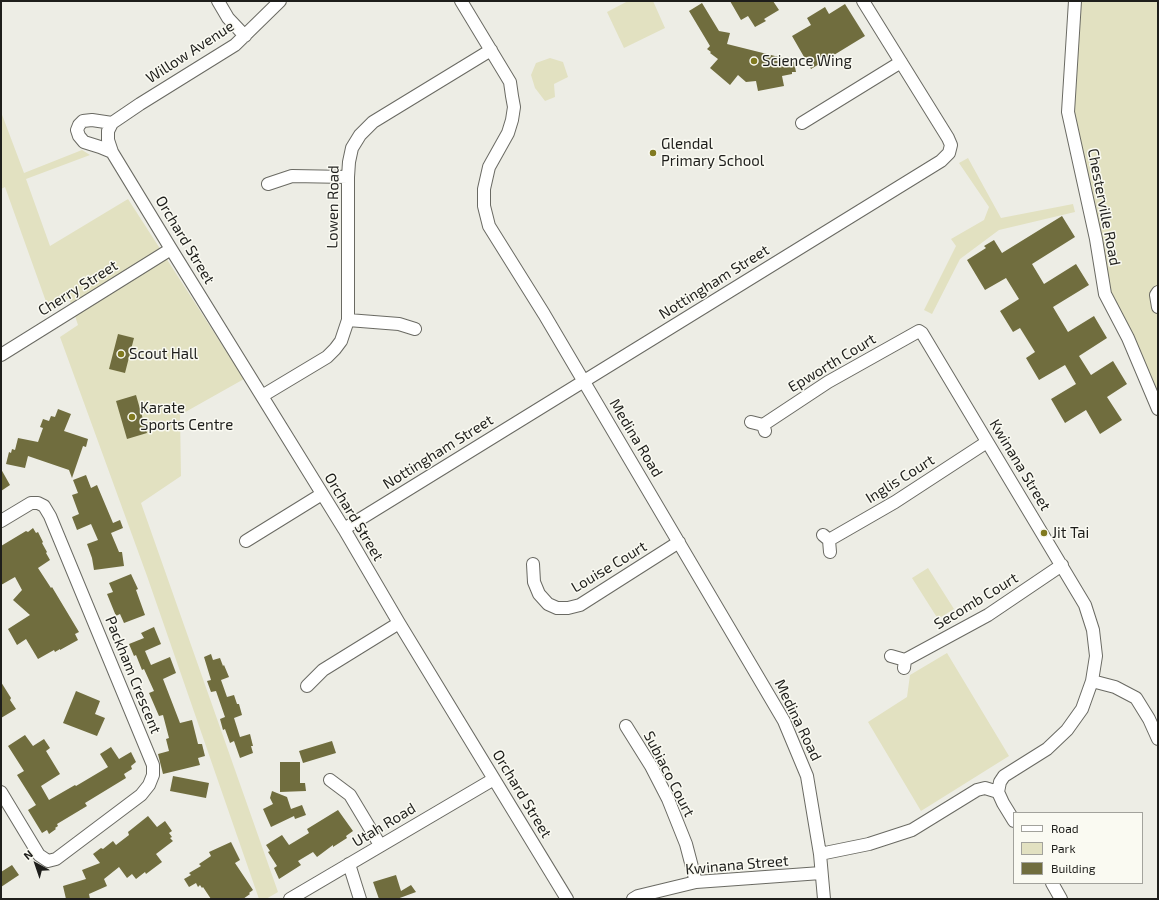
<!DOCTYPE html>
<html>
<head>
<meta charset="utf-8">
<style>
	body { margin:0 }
	#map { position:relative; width:1159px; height:900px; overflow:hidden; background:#edede5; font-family:"Exo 2",sans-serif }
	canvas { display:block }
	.frame { position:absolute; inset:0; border:2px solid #1e1e1b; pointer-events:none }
	.legend { position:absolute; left:1013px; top:812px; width:130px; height:72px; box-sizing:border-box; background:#fafaf2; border:1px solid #a2a29c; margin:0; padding:5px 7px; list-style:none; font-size:12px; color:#1e1e1b }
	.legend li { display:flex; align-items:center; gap:8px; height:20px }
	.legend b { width:20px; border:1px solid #a2a29c }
	.north { position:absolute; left:16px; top:844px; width:40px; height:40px; -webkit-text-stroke:3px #fafaf2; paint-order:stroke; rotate:320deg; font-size:11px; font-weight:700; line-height:16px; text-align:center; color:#1e1e1b }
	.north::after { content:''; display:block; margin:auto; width:14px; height:18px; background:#1e1e1b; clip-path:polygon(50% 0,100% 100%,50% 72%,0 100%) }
</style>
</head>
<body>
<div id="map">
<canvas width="1159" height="900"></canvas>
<div class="frame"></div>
<ul class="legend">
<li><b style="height:5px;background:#fff"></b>Road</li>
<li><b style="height:11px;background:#e2e1c1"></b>Park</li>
<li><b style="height:11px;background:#706d3e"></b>Building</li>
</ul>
<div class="north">N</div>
</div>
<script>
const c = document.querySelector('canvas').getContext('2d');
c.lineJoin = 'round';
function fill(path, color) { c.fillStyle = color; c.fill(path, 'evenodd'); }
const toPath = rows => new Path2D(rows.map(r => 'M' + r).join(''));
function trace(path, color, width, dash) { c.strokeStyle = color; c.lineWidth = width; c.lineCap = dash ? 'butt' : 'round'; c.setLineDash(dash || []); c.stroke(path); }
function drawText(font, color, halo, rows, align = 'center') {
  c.font = font + ' "Exo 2",sans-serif'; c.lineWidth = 3; c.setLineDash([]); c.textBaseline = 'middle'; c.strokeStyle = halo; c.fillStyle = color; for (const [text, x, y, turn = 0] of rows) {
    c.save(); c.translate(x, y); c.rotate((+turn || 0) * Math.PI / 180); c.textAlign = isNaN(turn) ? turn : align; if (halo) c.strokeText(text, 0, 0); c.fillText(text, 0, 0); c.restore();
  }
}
fill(toPath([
	[628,1,653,1,665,28,624,48,607,12],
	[1075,1,1158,1,1158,409,1105,294,1068,112],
	[550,58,563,62,568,77,554,84,555,97,545,101,535,88,531,75,536,63],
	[1,112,24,173,82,150,90,155,26,179,50,246,128,199,244,379,180,415,181,476,141,503,278,892,266,899,259,899,147,576,60,337,78,325,69,298,49,310,5,187,1,189,1,181,2,180,1,178],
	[968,158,1001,218,1073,204,1075,212,999,230,960,259,932,314,924,310,956,246,951,239,984,220,989,207,959,163],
	[928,568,954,609,938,619,912,578],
	[947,653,1009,756,921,811,868,722,907,697,910,675]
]), '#e2e1c1');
fill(toPath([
	[730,1,773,1,779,10,764,19,766,21,755,27,748,16,741,20],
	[702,3,719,31,730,33,727,44,783,58,794,62,796,72,792,72,792,74,782,76,784,86,758,91,756,81,746,82,738,75,730,85,710,68,718,59,710,53,711,52,707,49,710,46,689,11],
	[845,4,865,36,811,69,792,36,811,25,807,18,825,7,829,14],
	[1062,216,1075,237,1032,264,1044,284,1076,264,1089,285,1053,307,1068,332,1094,316,1107,338,1079,356,1091,375,1113,361,1127,384,1107,397,1122,420,1100,434,1086,410,1065,423,1051,399,1076,384,1065,365,1039,380,1026,358,1035,352,1020,328,1013,332,1000,311,1019,299,1006,278,985,290,967,260,986,248,984,246,994,240,1002,253],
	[118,334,134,338,125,373,109,369],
	[136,395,147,433,127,439,116,401],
	[58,409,71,414,64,431,88,439,86,447,83,446,72,478,69,470,28,456,25,468,6,464,9,452,11,453,12,449,15,450,18,438,38,442,43,428,40,427,43,419,49,421,51,416,55,417],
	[1,469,10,485,1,491],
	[86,475,91,488,97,485,113,523,120,520,123,528,111,533,119,552,122,552,124,566,94,570,92,558,87,544,98,540,91,524,77,530,72,517,79,514,72,495,78,493,73,480],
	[33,528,36,533,38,532,43,542,42,543,47,552,46,553,50,560,38,568,51,588,52,587,79,632,75,634,78,640,60,650,60,649,55,652,54,650,38,659,26,639,17,645,8,629,30,615,13,600,22,590,15,577,1,585,1,546,26,531,28,532],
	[131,574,138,589,136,590,145,615,124,623,120,614,116,616,107,594,113,592,109,583],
	[154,627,161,644,145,651,151,665,170,657,176,673,163,679,180,723,192,720,198,744,202,744,205,756,198,758,200,765,163,774,158,754,169,751,166,739,169,738,163,715,159,716,149,693,154,691,144,669,142,670,136,655,134,656,129,644,144,638,141,633],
	[211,654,213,660,220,658,223,666,224,665,229,677,221,680,227,697,234,695,237,704,239,704,242,715,234,718,240,737,250,734,253,746,251,746,253,753,240,758,234,741,230,743,225,729,223,730,220,719,225,717,216,691,211,692,207,681,211,680,204,657],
	[1,682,11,698,10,700,16,709,1,718],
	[76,691,100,701,95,714,105,718,97,736,63,723],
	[25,735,33,746,44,739,50,748,46,751,60,774,41,786,49,800,75,785,76,786,108,767,100,754,111,747,119,759,131,752,136,762,131,766,132,769,124,774,126,778,85,803,87,806,57,824,58,826,55,828,56,829,49,834,47,830,42,833,28,810,36,805,17,775,24,771,8,746],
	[332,741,336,753,303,763,299,751],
	[280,762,300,762,300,783,305,783,306,791,280,792],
	[173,776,209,783,206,798,170,791],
	[272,791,287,797,291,809,302,805,306,815,295,819,294,816,271,827,263,809,273,804,270,798],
	[338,810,353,831,346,836,347,838,333,847,333,845,317,857,313,852,298,861,301,865,279,879,274,868,277,866,268,852,270,851,266,845,282,835,289,845,309,833,307,829],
	[148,816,157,827,165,821,172,831,169,833,172,837,170,838,173,841,156,854,162,862,146,874,145,872,136,879,132,874,127,878,119,867,104,879,107,886,89,894,90,899,66,899,63,886,86,879,82,870,100,863,93,854,101,848,103,849,113,841,116,845,129,835,128,832],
	[231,842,240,860,235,863,253,890,249,893,250,894,243,899,211,899,203,887,202,888,200,885,198,887,196,883,189,887,184,879,191,875,189,873,201,866,199,864,211,856,209,852],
	[12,865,19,875,1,887,1,872],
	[396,875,401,891,411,885,416,892,397,899,379,899,373,882]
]), '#706d3e');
const minor = toPath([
	[218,1,228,18,245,36],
	[280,1,235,45,140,104,112,123,108,131,108,140,112,152,171,249,344,529,399,623,567,899],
	[461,1,510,82,512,96,514,107,512,120,508,133,489,167,484,189,484,206,489,226,544,314,784,721,807,776,820,854,824,899],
	[1075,1,1068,112,1096,239,1105,294,1128,338,1158,409],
	[112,123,92,120,83,121,79,125,77,130,79,136,84,142,100,147,112,152],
	[802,123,901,62],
	[268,184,292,176,348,177],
	[1158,292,1156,295,1158,307],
	[348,320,399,324,415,329],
	[1,355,171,249],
	[262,396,327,357,335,349,341,341,348,320,348,177,349,162,352,148,360,135,373,122,491,50],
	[751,422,763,425,765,431],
	[763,425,828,382,919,331,922,333,1085,605,1093,630,1096,656,1092,681,1082,709,1067,730,1047,749,1004,776,1000,782,998,792],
	[1,521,31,503,38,503,44,506,50,516,153,765,153,775,149,785,141,795,56,859,48,861,39,855,1,792],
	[344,529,941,161,949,153,951,145,948,138,863,1],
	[823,535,829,540,830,552],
	[829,540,895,502,987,442],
	[246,541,322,494],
	[533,564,534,582,539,594,548,604,557,608,568,608,580,605,679,542],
	[891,656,905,660,904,668],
	[905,660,988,615,1062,565],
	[1092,681,1115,687,1136,698,1149,719,1158,739],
	[307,686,323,670,399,623],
	[626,726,651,766,668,799,686,844,696,882],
	[330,780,350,795,380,845],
	[998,792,1003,803,1014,821],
	[820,854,869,844,912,830,977,790,985,788,998,792],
	[349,864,360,899],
	[1052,883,1061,899],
	[290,899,494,779],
	[633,899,638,896,696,882,821,873]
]);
trace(minor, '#6a6a63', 14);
trace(minor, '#fff', 12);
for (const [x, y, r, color] of [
	[754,61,4,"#817a20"],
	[653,153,4,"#817a20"],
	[121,354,4,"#817a20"],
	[132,417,4,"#817a20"],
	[1044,533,4,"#817a20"]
]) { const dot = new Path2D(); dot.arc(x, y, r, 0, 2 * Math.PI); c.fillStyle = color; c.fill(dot); trace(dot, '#fafaf2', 1.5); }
drawText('15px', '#1e1e1b', '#fafaf2', [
	["Willow Avenue",190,52,-33],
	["Lowen Road",333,207,-89],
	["Chesterville Road",1104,207,79],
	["Orchard Street",185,240,59],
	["Nottingham Street",714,282,-32],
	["Cherry Street",78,288,-32],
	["Epworth Court",832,363,-31],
	["Medina Road",636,438,59],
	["Nottingham Street",438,452,-32],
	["Kwinana Street",1020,465,59],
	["Inglis Court",900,479,-32],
	["Orchard Street",354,517,59],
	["Louise Court",609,567,-31],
	["Secomb Court",976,601,-31],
	["Packham Crescent",133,675,68],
	["Medina Road",798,720,64],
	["Subiaco Court",669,774,63],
	["Orchard Street",522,794,59],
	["Utah Road",384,825,-31],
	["Kwinana Street",737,865,-5]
]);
drawText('15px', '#1e1e1b', '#fafaf2', [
	["Science Wing",762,61],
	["Glendal",661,144],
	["Primary School",661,161],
	["Scout Hall",129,354],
	["Karate",140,408],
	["Sports Centre",140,425],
	["Jit Tai",1052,533]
], 'left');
</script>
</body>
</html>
